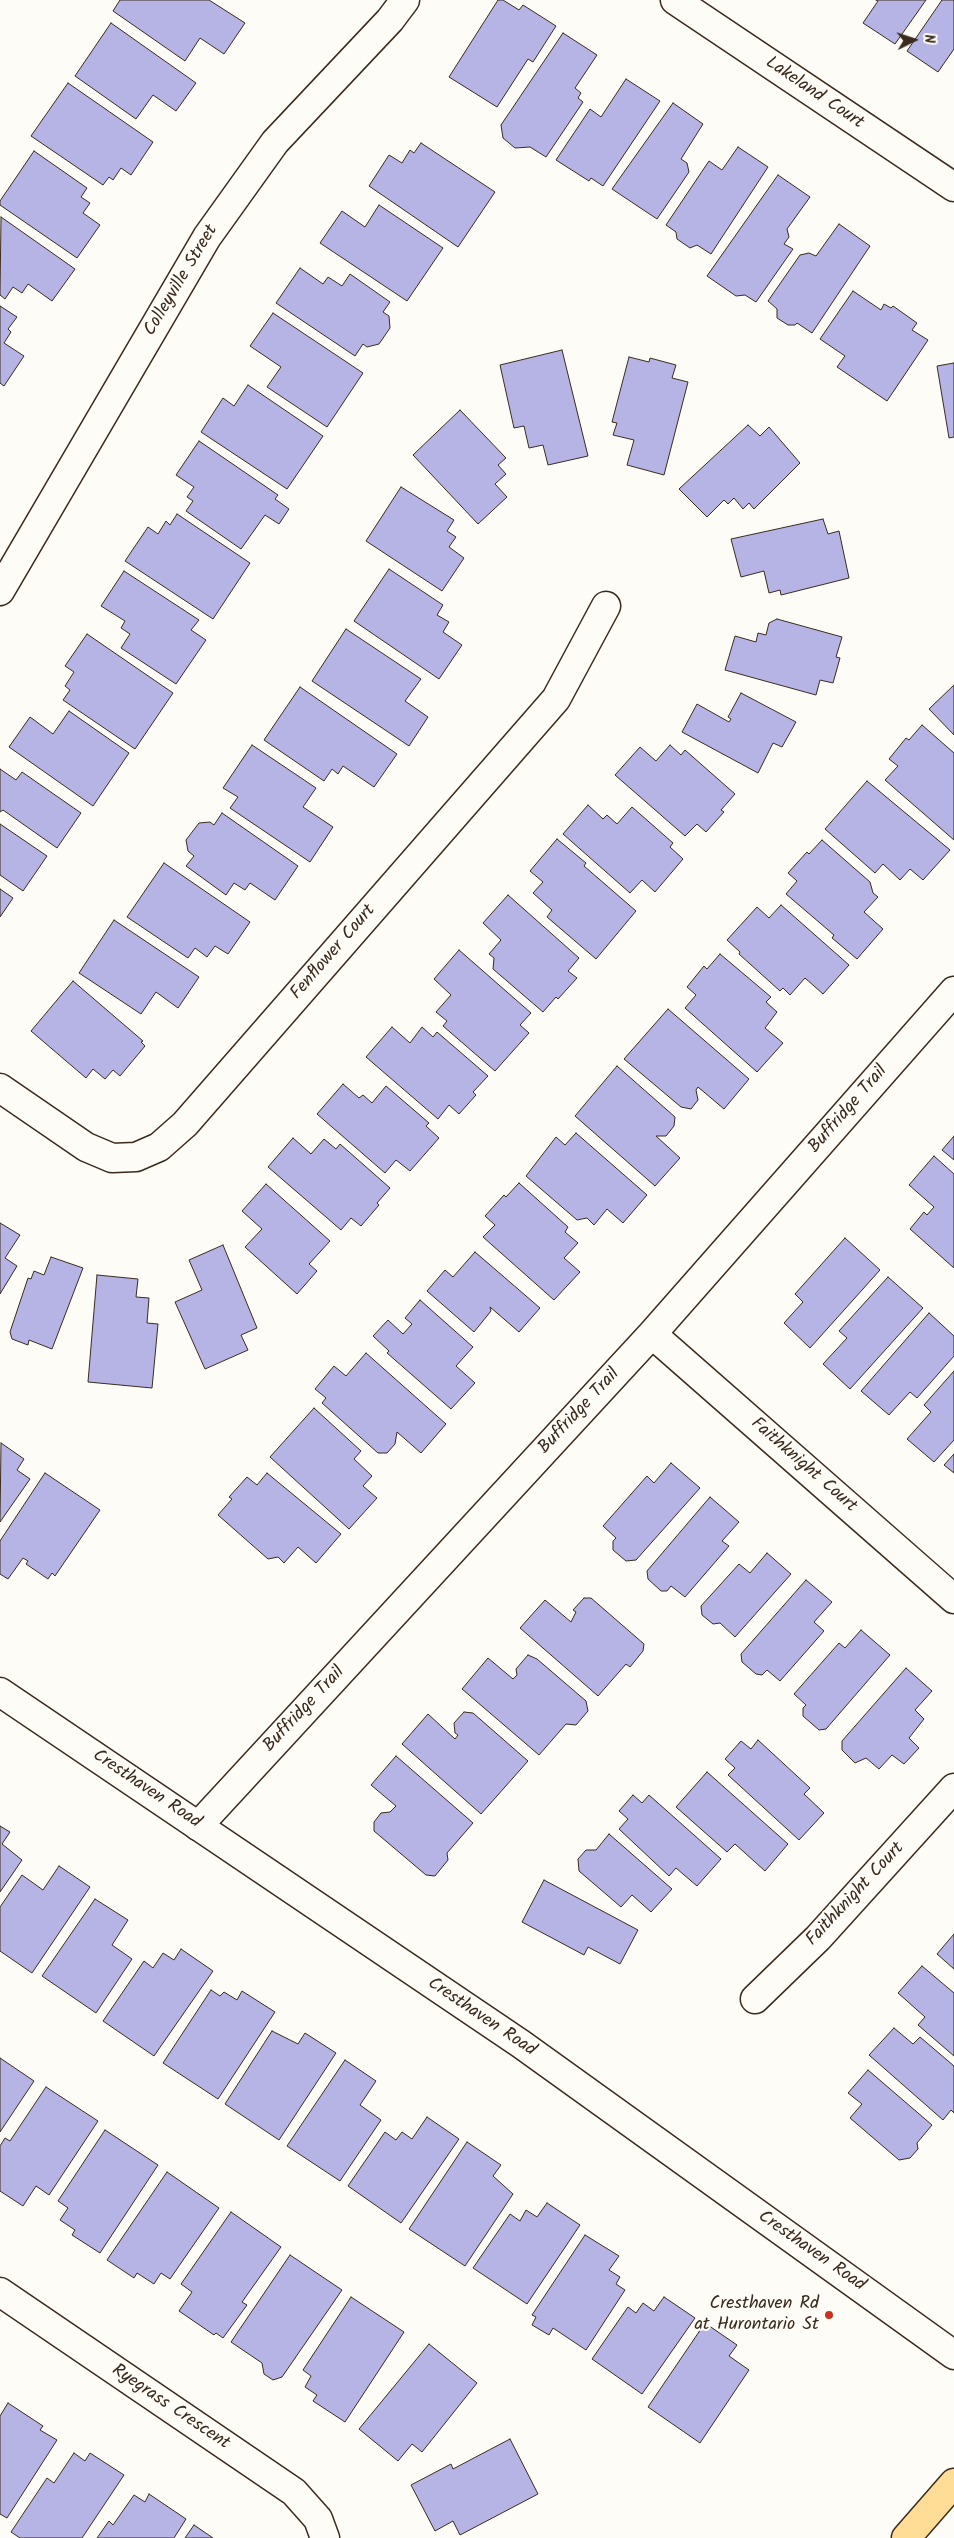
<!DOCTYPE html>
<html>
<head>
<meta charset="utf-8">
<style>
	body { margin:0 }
	#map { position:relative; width:954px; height:2538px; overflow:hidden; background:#fdfcf7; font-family:Kalam,sans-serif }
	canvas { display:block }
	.north { position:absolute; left:889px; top:15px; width:50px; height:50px; -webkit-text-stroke:4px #fdfcf7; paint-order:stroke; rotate:86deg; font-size:14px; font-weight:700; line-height:20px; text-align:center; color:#3b2a1e }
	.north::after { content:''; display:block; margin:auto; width:18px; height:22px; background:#3b2a1e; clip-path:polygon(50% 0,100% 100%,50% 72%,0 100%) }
</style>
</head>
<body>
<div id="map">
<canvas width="954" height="2538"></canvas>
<div class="north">N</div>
</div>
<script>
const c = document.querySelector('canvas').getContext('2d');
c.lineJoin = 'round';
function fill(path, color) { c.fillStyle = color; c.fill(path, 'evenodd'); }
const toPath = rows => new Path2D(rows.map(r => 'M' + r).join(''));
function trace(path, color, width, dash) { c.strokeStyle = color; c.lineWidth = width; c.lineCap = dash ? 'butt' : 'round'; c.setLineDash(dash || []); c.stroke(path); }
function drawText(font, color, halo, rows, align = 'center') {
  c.font = font + ' Kalam,sans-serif'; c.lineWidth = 4; c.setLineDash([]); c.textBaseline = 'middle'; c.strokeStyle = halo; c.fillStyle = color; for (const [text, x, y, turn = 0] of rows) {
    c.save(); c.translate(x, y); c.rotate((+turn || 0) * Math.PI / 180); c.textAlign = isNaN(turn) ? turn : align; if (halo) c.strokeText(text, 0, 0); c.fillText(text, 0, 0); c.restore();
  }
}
const building = toPath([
	[120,0,209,0,245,23,224,54,200,38,185,61,113,11,120,0],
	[498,0,503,0,519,10,523,5,556,26,533,62,528,59,497,107,449,77,498,0],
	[876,0,926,0,895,44,863,23,878,1,876,0],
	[942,0,954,0,954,49,938,72,907,51,942,0],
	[111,23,196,83,176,111,153,95,136,119,75,76,111,23],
	[563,33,597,55,575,88,581,93,578,98,583,102,546,157,530,147,515,148,503,138,501,125,563,33],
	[626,79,660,101,603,186,591,178,589,181,556,160,590,109,601,117,626,79],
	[68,83,153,142,131,175,121,168,113,180,109,177,103,185,31,136,68,83],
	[673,103,703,124,681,159,687,163,689,172,657,219,612,189,673,103],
	[421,143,495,192,458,247,369,186,389,155,402,163,410,150,414,153,421,143],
	[738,147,768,167,711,254,697,245,690,248,677,239,676,232,666,225,709,161,722,170,738,147],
	[34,151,87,188,81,197,90,203,83,213,100,225,77,258,0,205,0,201,34,151],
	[778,175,810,197,787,229,789,237,784,244,793,249,756,302,745,295,736,296,707,276,778,175],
	[379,205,443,248,407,301,320,243,342,211,365,227,379,205],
	[1,217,75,269,52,301,28,284,22,293,13,287,5,299,0,295,1,217],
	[839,224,870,246,812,333,797,323,795,325,788,325,777,318,777,309,768,301,800,255,809,253,816,256,839,224],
	[300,268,323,284,328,277,342,286,350,274,390,302,383,312,389,316,390,328,379,344,367,347,363,344,355,356,276,303,300,268],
	[853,291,881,310,884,304,891,308,893,306,917,323,912,330,928,340,887,401,837,367,845,356,820,339,853,291],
	[0,306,17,317,8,329,11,332,4,343,24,356,4,386,0,383,0,306],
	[273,313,363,373,327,427,267,387,281,367,250,346,273,313],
	[562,350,588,456,548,465,543,445,529,448,524,426,514,428,500,365,562,350],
	[629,357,649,362,650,358,676,365,672,378,688,382,664,475,627,465,634,440,613,435,617,423,612,422,629,357],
	[954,363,954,437,949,438,937,366,954,363],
	[248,385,323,436,287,489,201,432,223,398,234,406,248,385],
	[460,410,506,458,498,465,506,474,495,484,507,497,478,524,413,455,460,410],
	[748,425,760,436,769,427,800,463,754,509,749,503,743,509,734,498,728,504,724,500,707,517,679,489,748,425],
	[199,441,278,495,275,499,289,509,279,524,265,515,241,549,186,511,193,501,187,497,194,487,176,475,199,441],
	[401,487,454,520,447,531,456,537,449,547,464,558,442,591,366,541,401,487],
	[177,514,250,563,213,619,125,561,148,527,158,534,166,521,170,525,177,514],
	[823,519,828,534,839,531,849,578,781,595,780,590,769,593,764,571,741,577,731,539,823,519],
	[389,569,443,605,437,615,449,622,443,632,462,645,439,679,354,621,389,569],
	[124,571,199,620,191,630,206,640,176,684,121,648,130,634,121,628,125,621,101,606,124,571],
	[777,619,842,637,836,657,840,658,833,683,820,680,816,695,725,670,735,636,756,642,758,633,766,635,769,623,777,619],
	[346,629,421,679,405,701,428,717,409,746,312,681,346,629],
	[87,634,173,693,135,749,63,700,70,690,65,686,74,672,65,666,87,634],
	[954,685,954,735,929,709,954,685],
	[300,687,397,754,374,787,343,766,338,774,332,769,324,781,264,740,300,687],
	[741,693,796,722,782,747,773,743,758,773,682,732,697,704,729,722,731,719,728,717,741,693],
	[69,711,129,753,93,806,9,747,30,717,53,734,69,711],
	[922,725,954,753,954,840,885,780,898,766,889,759,906,738,909,740,922,725],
	[252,745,316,788,303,807,333,827,310,862,230,808,238,797,223,788,252,745],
	[670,745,681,755,685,750,735,794,721,810,724,812,706,832,697,824,685,836,615,775,640,747,656,761,670,745],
	[0,769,16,780,22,772,81,813,57,848,3,810,0,812,0,769],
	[867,781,950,850,923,880,910,869,900,880,883,864,875,873,825,829,867,781],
	[588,805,603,819,607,815,617,824,632,807,673,843,670,847,683,859,655,892,642,880,630,893,563,834,588,805],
	[222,813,298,866,275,900,250,883,245,890,234,883,226,895,186,866,194,856,188,851,186,840,199,823,210,822,214,825,222,813],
	[0,824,47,856,23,891,0,875,0,824],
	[557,839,586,863,584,866,636,911,596,959,547,917,552,910,533,893,543,882,530,871,557,839],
	[822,840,870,882,873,893,878,897,864,912,883,929,857,959,832,938,834,935,786,894,797,881,788,873,807,852,809,854,822,840],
	[164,863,250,922,228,954,215,946,207,957,195,948,188,958,127,917,164,863],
	[0,889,13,898,0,917,0,889],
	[508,895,579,958,568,971,577,978,558,999,556,997,543,1012,493,969,494,958,489,954,501,940,483,923,508,895],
	[781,905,849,965,823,994,805,978,790,995,783,988,780,991,739,954,740,952,727,940,757,907,769,918,781,905],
	[114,920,199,977,178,1008,156,992,141,1014,79,973,114,920],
	[459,950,531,1013,520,1025,529,1033,495,1071,443,1026,447,1021,436,1012,451,995,434,979,459,950],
	[720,954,771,997,766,1002,777,1012,765,1028,783,1043,757,1072,685,1008,696,995,687,987,704,966,707,969,720,954],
	[73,981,143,1041,141,1042,145,1046,120,1076,113,1070,105,1079,93,1069,86,1078,31,1031,73,981],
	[668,1009,749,1079,724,1109,698,1087,696,1090,698,1100,691,1109,681,1107,624,1059,668,1009],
	[392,1027,410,1043,422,1027,433,1037,437,1032,488,1076,473,1092,476,1095,459,1114,449,1105,438,1119,366,1057,392,1027],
	[617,1066,675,1117,674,1126,666,1136,656,1136,680,1158,655,1186,575,1116,617,1066],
	[343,1084,359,1098,363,1095,372,1103,386,1086,429,1123,426,1126,439,1138,410,1171,396,1160,385,1173,317,1114,343,1084],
	[576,1133,647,1195,623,1223,607,1209,594,1225,587,1218,577,1220,526,1176,556,1137,565,1145,576,1133],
	[954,1136,954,1160,942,1150,954,1136],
	[293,1138,311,1154,324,1139,336,1149,340,1144,390,1188,377,1203,379,1205,361,1226,351,1218,341,1230,268,1167,293,1138],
	[934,1156,954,1174,954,1268,910,1229,924,1212,927,1215,934,1207,909,1185,934,1156],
	[519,1183,568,1227,565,1232,578,1243,564,1258,580,1272,554,1300,483,1237,495,1225,485,1216,504,1195,506,1197,519,1183],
	[266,1184,330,1241,309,1264,317,1271,297,1294,245,1247,262,1229,242,1211,266,1184],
	[0,1223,20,1235,5,1258,17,1266,0,1294,0,1223],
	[845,1238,880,1270,810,1348,784,1323,803,1302,795,1294,845,1238],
	[223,1245,257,1328,241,1335,248,1350,205,1369,175,1302,202,1290,189,1260,223,1245],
	[475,1252,540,1308,519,1332,490,1307,491,1311,474,1332,427,1291,445,1270,453,1277,475,1252],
	[51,1257,83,1268,52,1349,29,1340,28,1345,12,1339,10,1332,28,1278,31,1279,34,1271,44,1275,51,1257],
	[97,1275,138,1279,136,1297,149,1298,147,1323,158,1324,152,1388,88,1382,97,1275],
	[888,1277,923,1308,850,1389,823,1364,847,1338,839,1331,888,1277],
	[420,1300,473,1347,456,1366,475,1383,451,1409,387,1353,389,1351,373,1336,388,1320,403,1334,412,1324,405,1318,420,1300],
	[929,1313,954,1336,954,1356,917,1398,910,1392,889,1415,861,1391,929,1313],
	[366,1353,446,1424,421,1453,397,1432,395,1444,387,1453,378,1453,322,1403,326,1398,315,1389,334,1366,346,1376,366,1353],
	[954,1371,954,1440,934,1462,907,1439,931,1412,924,1405,954,1371],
	[314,1408,361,1451,354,1459,372,1476,363,1486,377,1498,349,1529,270,1457,314,1408],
	[1,1443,24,1459,17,1470,30,1479,0,1522,1,1443],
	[954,1454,954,1473,944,1465,954,1454],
	[671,1463,700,1488,636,1560,626,1561,613,1550,613,1541,616,1538,603,1526,647,1476,654,1483,671,1463],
	[45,1473,100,1510,55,1576,52,1573,48,1579,26,1564,28,1561,23,1558,8,1579,0,1574,0,1541,45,1473],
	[267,1473,341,1534,316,1563,298,1547,284,1563,278,1557,268,1559,218,1515,232,1499,229,1497,247,1477,257,1485,267,1473],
	[710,1497,739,1522,722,1541,729,1546,685,1597,671,1586,667,1591,661,1591,648,1579,647,1571,710,1497],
	[767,1553,791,1574,735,1637,720,1623,713,1624,702,1615,701,1606,739,1564,750,1573,767,1553],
	[806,1580,832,1602,814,1622,824,1631,780,1681,767,1670,762,1675,756,1674,742,1662,741,1654,806,1580],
	[584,1598,591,1598,644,1644,643,1651,630,1667,626,1664,598,1696,520,1628,545,1600,571,1622,576,1612,573,1610,584,1598],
	[861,1630,890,1655,826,1729,819,1730,803,1716,803,1708,806,1705,794,1694,839,1643,845,1648,861,1630],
	[528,1655,537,1659,586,1701,588,1711,576,1725,566,1724,539,1755,462,1689,488,1658,513,1679,517,1675,516,1669,528,1655],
	[906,1668,932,1691,915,1710,924,1719,909,1738,919,1748,904,1764,892,1755,879,1769,866,1758,855,1763,842,1750,842,1741,906,1668],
	[464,1712,473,1713,528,1761,481,1814,402,1744,428,1714,455,1739,458,1735,455,1733,454,1723,464,1712],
	[758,1740,810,1788,804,1794,824,1813,799,1840,728,1775,735,1768,725,1759,741,1741,751,1749,758,1740],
	[396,1756,473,1823,447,1853,448,1860,435,1876,426,1875,374,1831,374,1822,381,1813,390,1812,396,1806,371,1785,396,1756],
	[707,1772,788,1844,765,1871,735,1844,727,1852,676,1807,707,1772],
	[633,1795,642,1803,649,1795,721,1859,697,1886,676,1868,669,1876,619,1829,628,1819,619,1811,633,1795],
	[0,1826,10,1832,2,1844,22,1860,0,1892,0,1826],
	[609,1834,672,1889,651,1912,632,1895,621,1907,579,1871,578,1859,586,1850,596,1850,609,1834],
	[59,1866,90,1887,32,1973,0,1951,0,1907,22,1875,43,1890,59,1866],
	[544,1880,638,1930,620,1964,588,1947,584,1955,522,1922,544,1880],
	[95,1899,128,1920,112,1945,132,1959,96,2013,42,1976,95,1899],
	[954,1934,954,1969,937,1954,954,1934],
	[181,1949,213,1971,154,2056,103,2021,144,1961,153,1968,163,1953,174,1960,181,1949],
	[922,1966,954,1993,954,2056,918,2025,925,2017,898,1993,922,1966],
	[211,1990,220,1996,224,1992,237,2000,242,1991,275,2012,218,2099,163,2063,211,1990],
	[894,2028,913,2044,920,2037,954,2066,954,2113,951,2110,943,2120,869,2055,894,2028],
	[272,2031,298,2044,305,2033,336,2053,279,2140,225,2104,272,2031],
	[0,2058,34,2081,0,2132,0,2058],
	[345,2060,376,2081,360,2105,381,2120,340,2181,287,2146,345,2060],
	[868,2070,932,2125,917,2143,918,2149,910,2158,899,2160,850,2118,862,2104,848,2093,868,2070],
	[46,2087,98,2121,49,2195,36,2186,23,2206,0,2191,0,2146,5,2138,10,2141,46,2087],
	[427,2117,459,2139,401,2223,348,2186,385,2132,396,2140,402,2132,412,2139,427,2117],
	[105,2130,158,2165,100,2253,72,2235,75,2230,60,2220,68,2208,58,2201,105,2130],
	[467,2142,501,2165,493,2176,513,2194,465,2266,409,2229,467,2142],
	[167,2172,219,2208,170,2279,161,2273,154,2284,137,2273,134,2278,107,2260,167,2172],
	[547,2203,580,2225,527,2304,473,2268,510,2214,520,2221,526,2210,537,2217,547,2203],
	[231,2212,281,2247,242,2302,247,2305,223,2338,216,2333,214,2335,179,2311,192,2292,181,2284,231,2212],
	[585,2235,619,2256,609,2270,620,2277,616,2284,625,2290,586,2350,553,2328,549,2335,532,2325,536,2317,532,2315,585,2235],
	[290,2255,342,2290,282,2377,273,2380,264,2374,262,2363,231,2342,290,2255],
	[351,2297,404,2332,345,2422,313,2401,317,2395,305,2387,311,2376,303,2370,351,2297],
	[664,2297,695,2318,642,2394,592,2359,628,2307,636,2313,643,2303,654,2311,664,2297],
	[705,2323,737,2345,729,2356,749,2370,700,2443,648,2407,705,2323],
	[429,2344,477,2383,422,2452,412,2444,398,2461,359,2429,429,2344],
	[8,2403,43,2426,40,2430,57,2440,7,2518,0,2514,0,2416,8,2403],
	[510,2439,538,2494,460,2535,453,2521,435,2531,411,2485,451,2464,453,2469,510,2439],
	[74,2453,85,2461,90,2453,124,2475,82,2538,20,2538,11,2532,47,2478,54,2483,74,2453],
	[149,2494,186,2519,174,2538,97,2538,109,2521,113,2525,134,2495,145,2502,149,2494],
	[194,2525,213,2538,185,2538,194,2525]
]);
fill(building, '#b6b4e5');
trace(building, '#3b2a1e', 1);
const street = toPath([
	[675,0,954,187],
	[0,1088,86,1147,112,1158,136,1157,159,1147,185,1124,556,699,606,606],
	[652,1334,954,1599],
	[198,1826,652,1334,954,991],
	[755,1999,818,1938,954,1788],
	[0,2292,294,2492,318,2519,325,2538]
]);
const secondary = toPath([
	[0,591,207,237,275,142,390,20,405,0],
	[0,1692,521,2044,954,2355]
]);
const primary = toPath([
	[906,2538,954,2483]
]);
trace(street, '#3b2a1e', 31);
trace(secondary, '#3b2a1e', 31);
trace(primary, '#3b2a1e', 31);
trace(street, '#fdfcf7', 28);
trace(secondary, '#fdfcf7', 28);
trace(primary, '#ffdd96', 28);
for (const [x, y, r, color] of [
	[829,2315,5,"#c8321e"]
]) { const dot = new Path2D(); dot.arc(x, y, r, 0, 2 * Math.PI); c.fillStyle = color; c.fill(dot); trace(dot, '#fdfcf7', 2); }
drawText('18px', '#3b2a1e', '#fdfcf7', [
	["Lakeland Court",814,94,34],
	["Colleyville Street",182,281,-59],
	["Fenflower Court",334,953,-49],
	["Buffridge Trail",849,1110,-49],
	["Buffridge Trail",580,1412,-47],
	["Faithknight Court",803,1466,41],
	["Buffridge Trail",305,1710,-47],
	["Cresthaven Road",146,1790,34],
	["Faithknight Court",856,1895,-47],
	["Cresthaven Road",481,2018,34],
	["Cresthaven Road",811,2252,35],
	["Ryegrass Crescent",170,2408,34]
]);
drawText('18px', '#3b2a1e', '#fdfcf7', [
	["Cresthaven Rd",819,2305],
	["at Hurontario St",819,2326]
], 'right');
</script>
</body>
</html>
